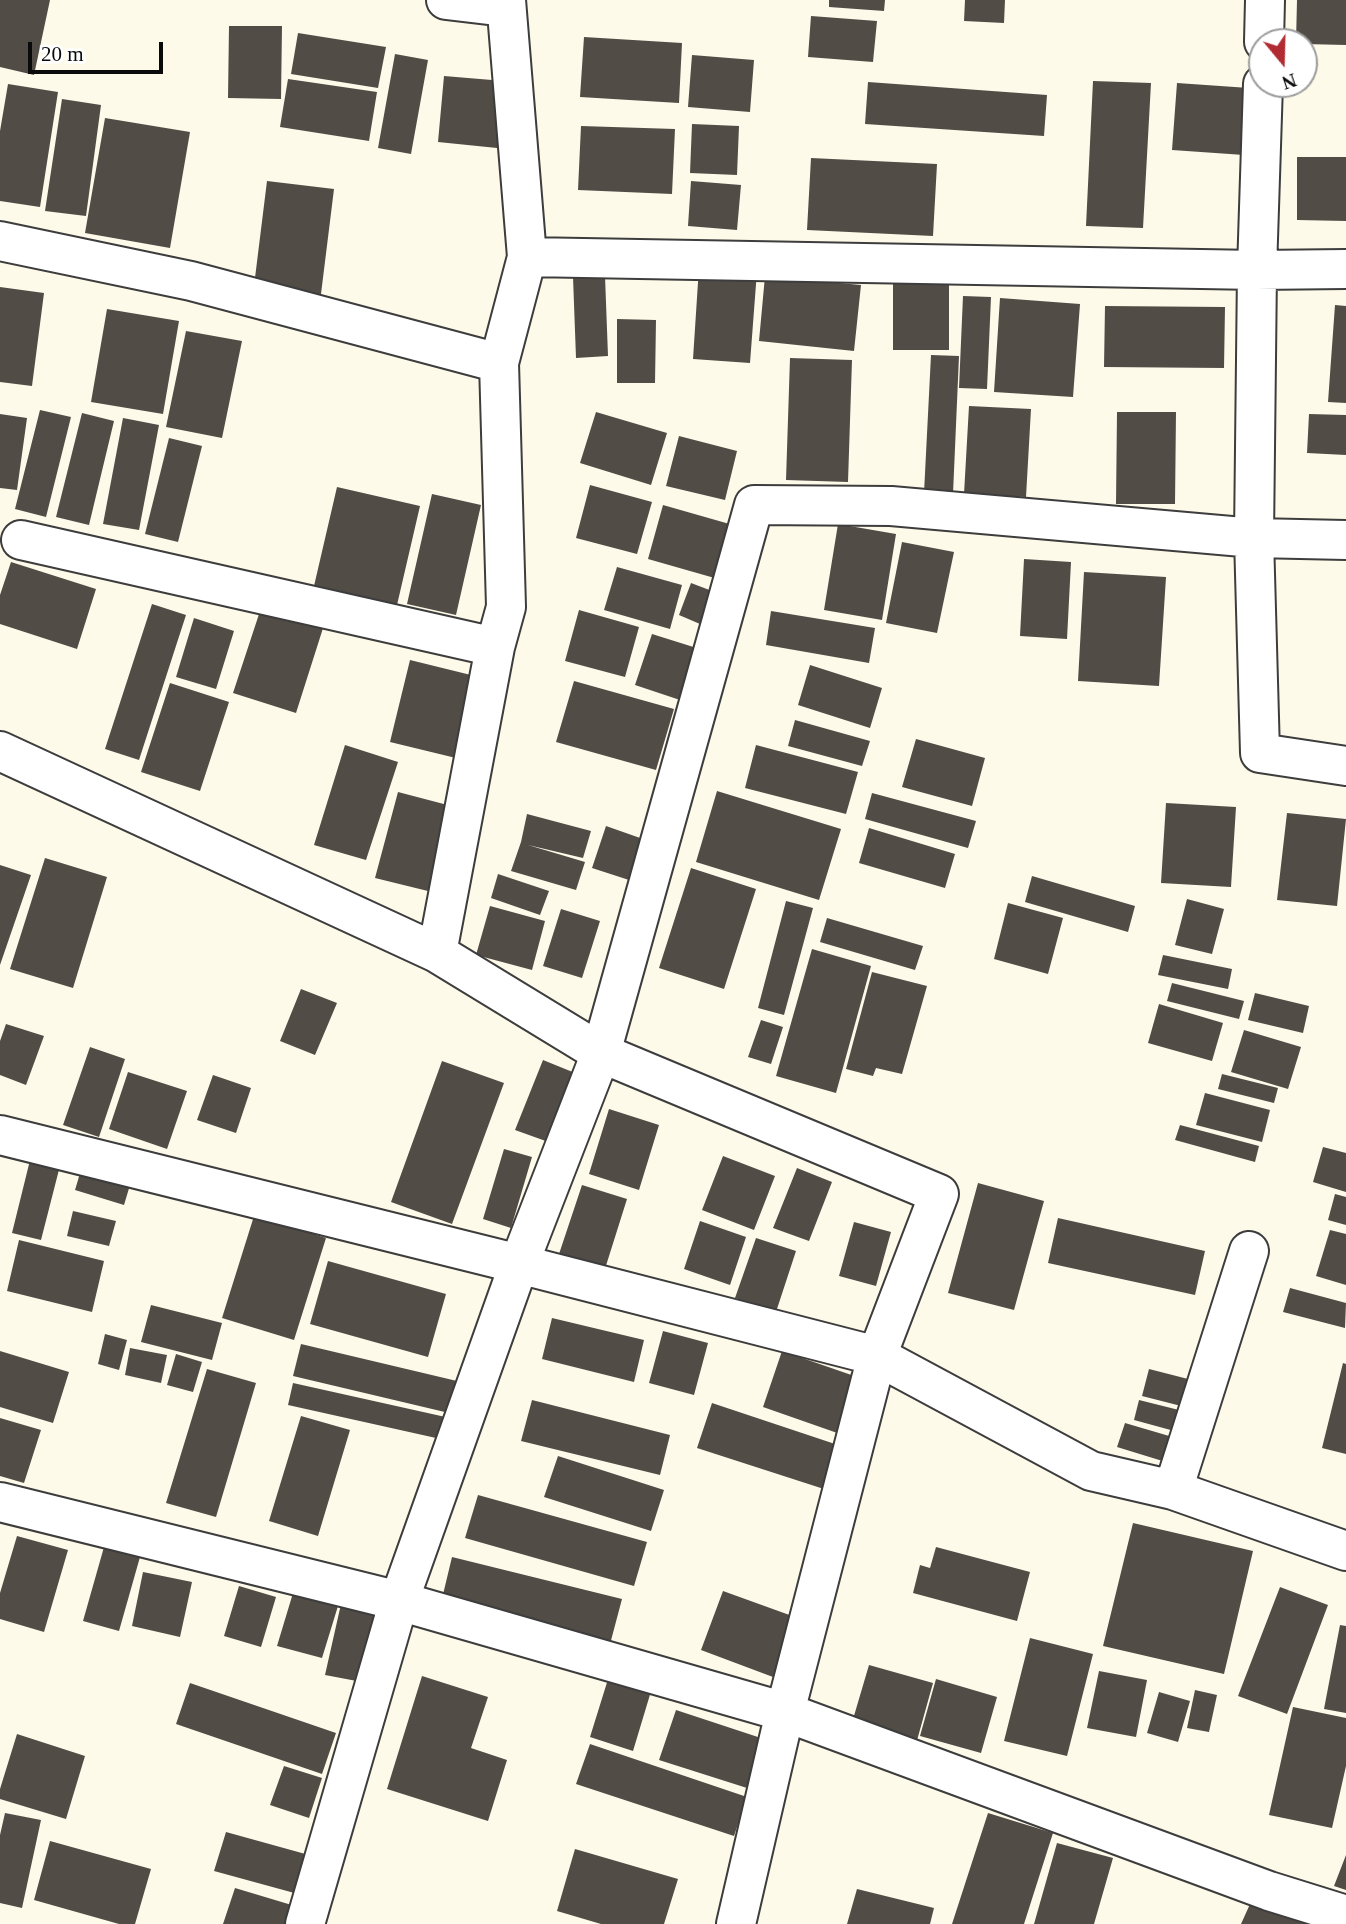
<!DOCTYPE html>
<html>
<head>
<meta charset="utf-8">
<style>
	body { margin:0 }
	#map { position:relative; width:1346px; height:1924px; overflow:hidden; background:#fefae9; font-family:"Times New Roman",serif }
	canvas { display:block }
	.north { position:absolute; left:1248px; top:28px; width:70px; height:70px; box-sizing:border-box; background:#fff; border:2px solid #9d9d9d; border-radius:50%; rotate:161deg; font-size:19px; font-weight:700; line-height:28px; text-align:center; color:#0a0a0a }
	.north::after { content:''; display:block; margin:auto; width:24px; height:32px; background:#b02c32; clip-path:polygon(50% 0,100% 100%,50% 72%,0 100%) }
	.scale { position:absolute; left:28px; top:42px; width:135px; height:32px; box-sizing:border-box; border:4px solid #0a0a0a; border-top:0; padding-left:9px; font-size:21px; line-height:24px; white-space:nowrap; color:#0a0a0a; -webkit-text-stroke:5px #fff; paint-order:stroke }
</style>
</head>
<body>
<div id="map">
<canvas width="1346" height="1924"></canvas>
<div class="north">N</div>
<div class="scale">20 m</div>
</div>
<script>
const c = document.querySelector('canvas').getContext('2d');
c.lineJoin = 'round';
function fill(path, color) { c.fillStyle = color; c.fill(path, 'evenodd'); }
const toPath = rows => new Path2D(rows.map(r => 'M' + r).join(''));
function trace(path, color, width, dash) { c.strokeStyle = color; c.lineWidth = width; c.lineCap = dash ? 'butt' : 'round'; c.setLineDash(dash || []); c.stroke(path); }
fill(toPath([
	[0,0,50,0,34,75,0,67],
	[829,0,885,0,884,11,829,7],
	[965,0,1005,0,1004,23,964,21],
	[1297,0,1346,0,1346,45,1304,44,1304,42,1296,42],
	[811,16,877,21,873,62,808,57],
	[229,26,282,26,281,99,228,98],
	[298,33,386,47,378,88,291,74],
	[584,37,682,43,679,103,580,97],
	[395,54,428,60,411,154,378,148],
	[692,55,754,60,750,112,688,107],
	[444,76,504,81,497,148,438,142],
	[288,79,377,92,369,141,280,127],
	[1093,81,1151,83,1143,228,1086,226],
	[868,82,1047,95,1044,136,865,124],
	[1177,83,1249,88,1244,155,1172,150],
	[8,84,58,92,40,207,0,201,0,131],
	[62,99,101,105,86,216,45,211],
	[105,118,190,132,170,248,85,233],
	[692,124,739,126,737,175,690,173],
	[581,126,675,129,672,194,578,190],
	[1297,157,1346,157,1346,221,1297,220],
	[811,158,937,164,933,236,807,230],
	[267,181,334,189,320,302,253,294],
	[691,181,741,185,737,230,688,226],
	[699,267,757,271,750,363,693,359],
	[605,276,608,356,576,358,573,277],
	[765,276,861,285,854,351,759,341],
	[949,281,949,350,893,350,893,282],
	[0,287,44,293,32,386,0,382],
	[963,296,991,297,987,389,959,388],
	[1000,298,1080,304,1073,397,994,392],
	[1335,305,1346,306,1346,403,1328,402],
	[1105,306,1225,307,1224,368,1104,367],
	[107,309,179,321,163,414,91,402],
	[617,319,656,320,655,383,617,383],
	[186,331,242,341,222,438,166,427],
	[931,355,959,356,953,494,924,493],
	[790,358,852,360,848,482,786,480],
	[969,406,1031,409,1026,497,964,494],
	[40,410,71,417,46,517,15,509],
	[596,412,667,433,651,485,580,463],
	[1117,412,1176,412,1175,504,1116,504],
	[82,413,114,421,89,525,56,517],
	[0,414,27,418,17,490,0,488],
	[1309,414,1346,415,1346,455,1307,453],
	[123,418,159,425,139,530,103,524],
	[679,436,737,451,725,500,666,486],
	[169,438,202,446,178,542,145,534],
	[590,485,652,502,637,554,576,538],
	[337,487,420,506,397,605,314,586],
	[432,494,481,505,456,615,407,604],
	[663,505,740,527,725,581,648,559],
	[838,524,896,534,882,620,824,610],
	[902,542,954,552,937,633,886,623],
	[1024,559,1071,562,1067,639,1020,636],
	[11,562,96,589,77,649,0,624,0,595],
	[617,567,682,585,670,629,604,610],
	[1084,572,1166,577,1159,686,1078,681],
	[691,583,720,594,707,627,679,615],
	[152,604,186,615,139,760,105,749],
	[262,605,324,625,296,713,233,693],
	[579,610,639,627,625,677,565,661],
	[771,611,875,628,869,663,766,645],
	[194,618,234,631,216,689,176,677],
	[652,634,703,650,686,702,635,685],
	[410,660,479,677,460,759,390,742],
	[810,665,882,688,870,728,798,705],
	[574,681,674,709,656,770,556,742],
	[170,683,229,702,200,791,141,772],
	[795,720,870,741,862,766,788,746],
	[916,739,985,758,972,806,902,787],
	[345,745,398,762,366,860,314,845],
	[756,745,858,772,846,814,745,788],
	[717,791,841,829,819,900,696,862],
	[398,792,459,808,436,893,375,878],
	[872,793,976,821,968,848,865,819],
	[1166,803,1236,807,1231,887,1161,883],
	[1287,813,1346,819,1337,906,1277,900],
	[527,814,591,831,583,858,528,845,585,862,576,890,511,871,521,842],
	[606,826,643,839,629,880,592,868],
	[869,828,955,854,945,888,859,863],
	[45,858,107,877,73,988,10,969],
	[0,865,31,875,0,965],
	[691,868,756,889,724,989,659,968],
	[498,874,549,891,540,915,491,898],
	[1032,876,1135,906,1128,932,1025,902],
	[1187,899,1224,909,1212,954,1175,945],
	[786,901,813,908,784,1015,758,1008],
	[1008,903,1063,918,1048,974,994,959],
	[490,906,545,921,532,970,476,955],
	[561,909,600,921,582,978,543,966],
	[827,918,923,946,915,970,820,942],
	[812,949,871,966,836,1093,776,1076],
	[1163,955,1232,969,1228,989,1158,975],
	[872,972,927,986,902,1074,876,1068,873,1076,846,1069],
	[1172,983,1244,1001,1239,1019,1167,1001],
	[301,989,337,1003,315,1055,280,1041],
	[1255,993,1309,1006,1303,1033,1248,1020],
	[1159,1004,1223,1023,1212,1061,1148,1043],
	[761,1020,783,1027,771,1064,748,1057],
	[6,1024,44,1036,26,1085,0,1075,0,1041],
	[1244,1030,1301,1047,1288,1089,1231,1072],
	[90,1047,125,1059,99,1137,63,1125],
	[543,1060,580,1075,554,1144,515,1130],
	[442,1061,504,1083,452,1224,391,1202],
	[128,1072,187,1091,167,1149,109,1129],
	[1222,1074,1278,1088,1274,1103,1218,1089],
	[213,1075,251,1088,236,1133,197,1120],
	[1205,1093,1270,1110,1262,1142,1196,1125],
	[609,1109,659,1125,639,1190,589,1174],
	[1180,1125,1259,1146,1255,1162,1175,1140],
	[1323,1147,1346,1153,1346,1192,1313,1182],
	[33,1148,63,1154,41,1240,12,1233],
	[504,1149,532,1157,511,1228,483,1219],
	[723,1156,775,1176,754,1230,702,1210],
	[84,1160,133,1175,124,1205,75,1190],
	[797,1168,832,1182,809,1241,773,1228],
	[978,1183,1044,1201,1014,1310,948,1293],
	[582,1185,627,1199,604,1272,558,1257],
	[1335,1194,1346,1197,1346,1225,1328,1220],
	[73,1211,116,1221,109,1246,67,1236],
	[254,1216,326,1238,294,1340,222,1318],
	[1058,1218,1205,1251,1195,1295,1048,1263],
	[700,1221,746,1237,730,1285,684,1269],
	[854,1222,891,1232,876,1286,839,1276],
	[1330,1230,1346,1234,1346,1285,1316,1276],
	[756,1238,796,1251,776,1312,735,1298],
	[19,1240,104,1261,92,1312,7,1291],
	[328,1261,446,1294,428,1357,310,1324],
	[1290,1288,1346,1303,1345,1328,1283,1312],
	[151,1305,222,1323,212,1360,141,1342],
	[552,1318,644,1340,634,1382,542,1359],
	[663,1331,708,1343,694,1395,649,1383],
	[105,1334,127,1340,119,1370,98,1364],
	[301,1344,457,1381,449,1413,293,1376],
	[130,1348,167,1355,161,1383,125,1375],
	[0,1351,69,1372,53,1423,0,1407],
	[782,1351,863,1379,843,1435,763,1407],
	[176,1354,202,1362,193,1392,167,1385],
	[1343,1363,1346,1364,1346,1454,1322,1448],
	[207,1369,256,1383,216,1517,166,1503],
	[1149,1369,1192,1380,1185,1407,1142,1396],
	[293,1383,450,1418,445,1440,288,1405],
	[532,1400,670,1435,660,1475,521,1441],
	[1139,1400,1183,1411,1178,1432,1134,1420],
	[712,1403,841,1446,827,1490,697,1448],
	[301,1416,350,1430,318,1536,269,1521],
	[0,1418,41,1430,24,1483,0,1476],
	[1125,1423,1176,1438,1169,1463,1117,1447],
	[558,1456,664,1490,651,1531,544,1497],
	[478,1495,647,1542,634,1586,465,1538],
	[1133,1523,1253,1551,1224,1674,1103,1646],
	[17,1536,68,1550,44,1632,0,1619,0,1593],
	[104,1547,140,1557,119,1631,83,1621],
	[936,1547,1030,1572,1017,1621,913,1593,920,1565,930,1568],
	[452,1557,622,1599,609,1648,440,1607],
	[143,1572,192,1582,180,1637,132,1626],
	[239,1586,276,1597,261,1647,224,1636],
	[1280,1587,1328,1605,1287,1714,1238,1696],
	[723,1591,795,1617,773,1677,701,1650],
	[293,1593,338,1606,322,1658,277,1646],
	[341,1604,378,1612,362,1682,325,1675],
	[1340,1625,1346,1626,1346,1713,1324,1709],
	[1030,1638,1093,1654,1067,1756,1004,1741],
	[869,1665,933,1683,916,1744,851,1726],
	[1099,1671,1147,1680,1136,1737,1087,1728],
	[422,1676,488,1697,471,1748,507,1760,488,1821,387,1789],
	[609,1676,652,1688,633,1751,590,1737],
	[936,1679,997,1697,981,1753,920,1736],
	[190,1683,336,1733,322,1774,176,1724],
	[1195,1690,1217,1695,1209,1732,1187,1728],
	[1159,1692,1190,1701,1178,1742,1147,1733],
	[1293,1707,1346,1718,1346,1766,1332,1828,1269,1815],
	[676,1710,764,1739,747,1788,659,1760],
	[17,1734,85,1756,66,1819,0,1799,0,1789],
	[590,1744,747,1797,734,1836,576,1784],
	[284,1766,322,1778,309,1818,270,1805],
	[5,1813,41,1820,22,1908,0,1903,0,1835],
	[988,1813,1053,1833,1024,1924,952,1924],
	[226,1832,309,1855,298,1894,214,1871],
	[50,1841,151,1869,135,1924,119,1924,34,1900],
	[1057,1843,1113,1858,1094,1924,1034,1924],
	[575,1849,678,1879,664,1924,601,1924,557,1911],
	[1346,1855,1346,1890,1334,1886],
	[235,1888,295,1906,289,1924,223,1924],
	[857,1889,934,1908,930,1924,847,1924],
	[1255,1893,1311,1917,1308,1924,1241,1924]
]), '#524c47');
const minor = toPath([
	[446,0,505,7],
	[1264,42,1265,0],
	[1263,84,1257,270,1254,538,1260,753,1346,766],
	[0,241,191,281,499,363],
	[527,257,1257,270,1346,269],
	[21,540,495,647,506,607,499,363,527,257,506,0],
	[0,751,437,953,601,1053,939,1194,877,1356,1091,1471,1173,1490,1346,1551],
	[437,953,495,647],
	[0,1135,519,1264,877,1356,785,1712,736,1924],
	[1173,1490,1249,1251],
	[0,1502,399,1601,785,1712,1269,1891,1346,1915],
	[305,1924,399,1601,519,1264,601,1053,754,505,891,506,1254,538,1346,540]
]);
trace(minor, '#3d3d3d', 42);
trace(minor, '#fff', 38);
</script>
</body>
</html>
